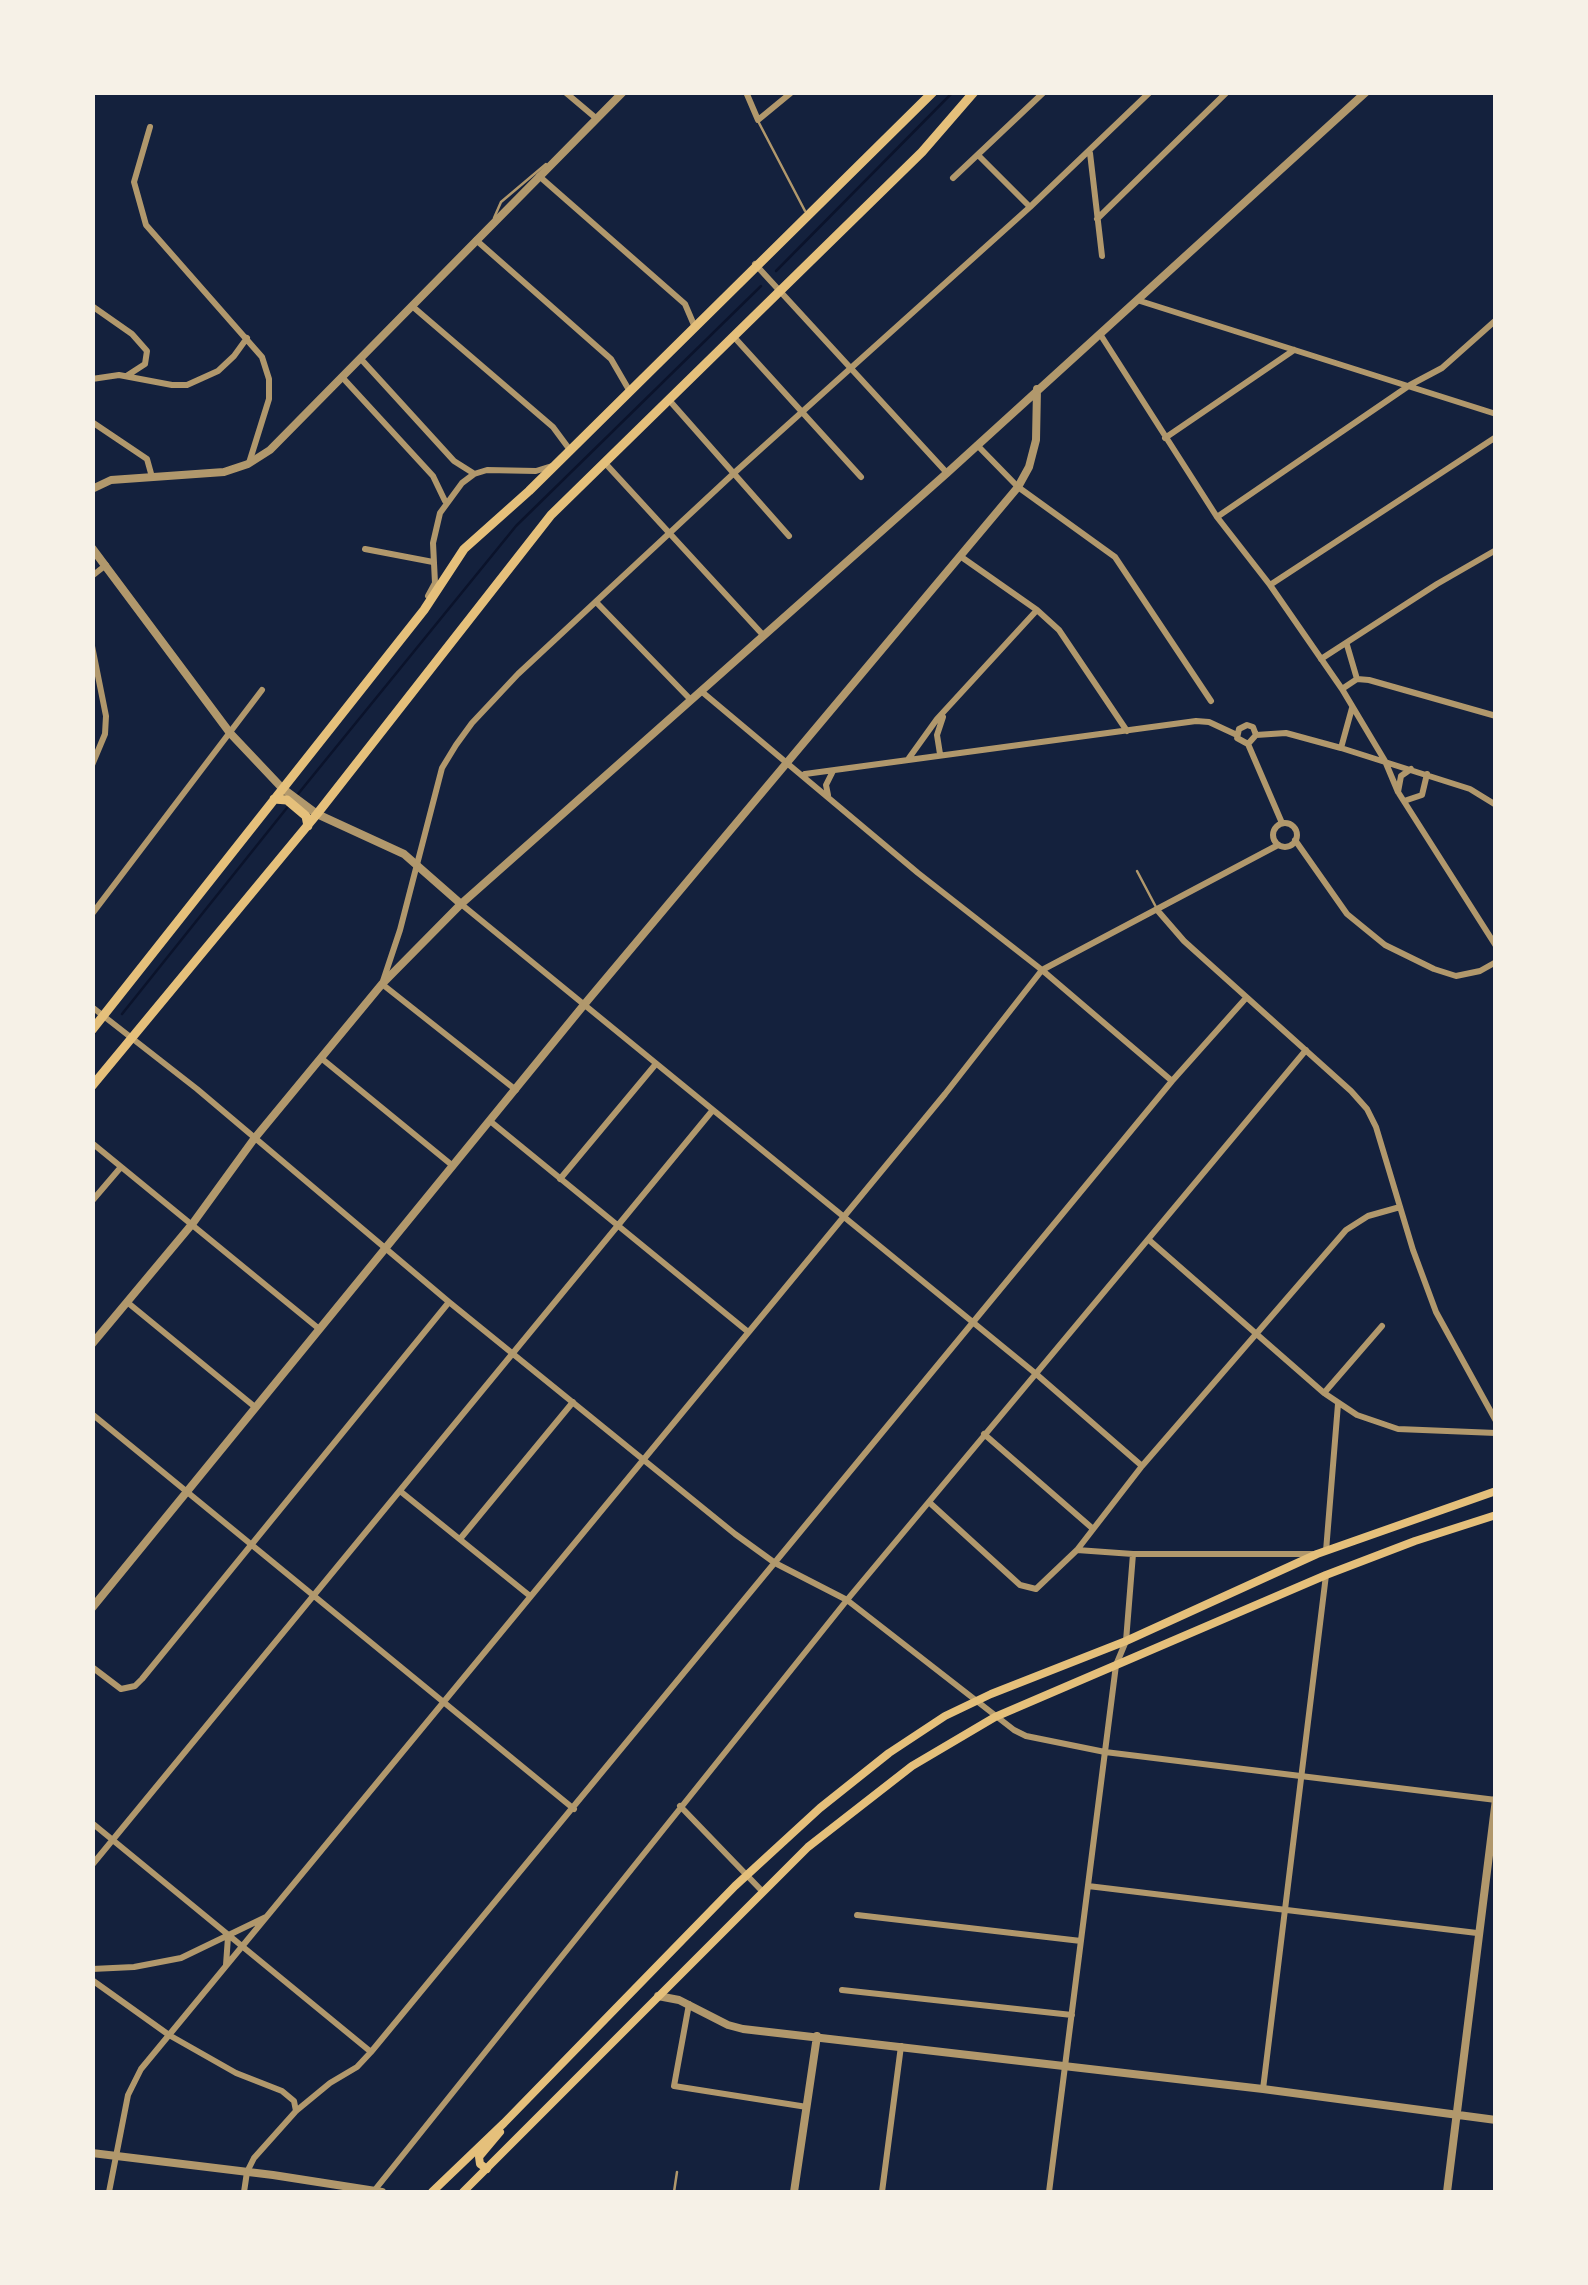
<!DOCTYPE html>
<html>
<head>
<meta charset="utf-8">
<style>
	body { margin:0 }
	#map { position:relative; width:1588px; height:2285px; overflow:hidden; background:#14213d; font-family:"Noto Sans",sans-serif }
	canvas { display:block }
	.frame { position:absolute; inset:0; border:95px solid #f6f1e7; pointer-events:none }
</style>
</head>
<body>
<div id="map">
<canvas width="1588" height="2285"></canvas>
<div class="frame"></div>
</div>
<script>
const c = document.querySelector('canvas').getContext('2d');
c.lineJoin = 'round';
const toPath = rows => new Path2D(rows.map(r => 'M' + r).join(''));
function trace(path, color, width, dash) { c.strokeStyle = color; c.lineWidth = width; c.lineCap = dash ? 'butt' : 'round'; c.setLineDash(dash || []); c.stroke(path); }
trace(toPath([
	[776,271,953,92],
	[298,794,516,526,761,286],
	[122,1014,290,804]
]), '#0b132b', 2.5);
trace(toPath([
	[758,121,805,211],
	[494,218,501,202,546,164],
	[1137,871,1157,909],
	[674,2192,677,2172]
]), '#b1986c', 2.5);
trace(toPath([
	[565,92,597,119],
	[746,92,758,120,792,92],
	[150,127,134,182,146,225,262,357,269,379,269,399,249,463],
	[1090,153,1102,256],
	[978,155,1030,207],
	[539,176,685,304,694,325],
	[953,178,1044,92],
	[1097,219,1227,92],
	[476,240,611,359,629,390],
	[755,264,947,473],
	[1137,300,1496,414],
	[92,306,132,334,147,351,145,364,128,375],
	[412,306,553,427,570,450],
	[1100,334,1217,517,1270,585,1342,689,1385,761,1398,792],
	[734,337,861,477],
	[360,358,454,461,473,473],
	[342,377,433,476,445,501],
	[92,379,119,375,172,385,187,385,218,371,234,356,247,338],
	[669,400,789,536],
	[92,422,147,459,152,477],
	[1165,438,1294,350],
	[977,445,1018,487,1115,557,1211,701],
	[605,463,763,635],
	[1217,517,1410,385,1442,368,1496,320],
	[365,549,433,562],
	[960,556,1037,610,1059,630,1127,731],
	[92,576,106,565],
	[1270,585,1496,437],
	[428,596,435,583,433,543,440,513,462,483,474,474,487,470,536,471,552,466],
	[597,603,691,700],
	[1347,645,1357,679],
	[92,646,106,716,105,734,92,765],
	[1321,659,1437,584,1496,550],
	[1342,689,1357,679,1369,680,1496,716],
	[701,691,918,873,1042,970,1172,1081],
	[1256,735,1286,733,1341,748,1470,789,1496,805],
	[1248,744,1256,735,1253,727,1247,725,1239,729,1237,738,1248,744,1282,823],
	[1341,748,1352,708],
	[940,754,937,735,943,717],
	[909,758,937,719,1037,610],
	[1411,769,1401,776,1398,792,1496,946],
	[805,774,1196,721,1209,722,1237,735],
	[828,795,826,785,833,771],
	[1404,801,1422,795,1427,774],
	'1273 835a12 12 0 1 1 24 0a12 12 0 1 1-24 0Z',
	[1295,840,1347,914,1385,945,1434,969,1456,976,1480,971,1496,962],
	[461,904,1035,1373,1142,1466],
	[1158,911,1184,941,1351,1091,1367,1109,1376,1127,1413,1250,1436,1312,1496,1421],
	[92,914,262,690],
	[92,1007,197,1089,449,1302,735,1534,775,1563,847,1600,1014,1730,1026,1736,1105,1752,1496,1800],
	[321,1058,453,1166],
	[516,1090,382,984,400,930,442,768,456,745,472,723,518,674,733,474,1030,207,1150,92],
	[490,1121,747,1331],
	[92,1143,318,1328],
	[560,1179,655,1065],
	[92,1201,121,1167],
	[1149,1240,1324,1393,1357,1415,1398,1429,1496,1433],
	[127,1302,255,1407],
	[1324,1393,1382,1326],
	[92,1414,574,1809],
	[984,1434,1092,1528],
	[400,1491,530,1596],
	[930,1503,1020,1585,1036,1589,1077,1550,1142,1466,1346,1230,1368,1216,1400,1207],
	[460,1539,573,1402],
	[1077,1550,1133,1554,1316,1554],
	[1326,1551,1338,1404],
	[92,1667,121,1689,135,1686,142,1679,449,1302],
	[680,1806,762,1891],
	[92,1823,371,2052],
	[92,1865,712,1111],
	[1088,1886,1477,1933],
	[857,1915,1081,1941],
	[226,1965,228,1937],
	[92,1969,134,1967,181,1958,266,1917],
	[92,1980,169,2035,236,2073,282,2091,294,2101,296,2111],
	[842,1990,1072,2015],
	[689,2004,674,2086,807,2107],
	[1263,2089,1326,1575],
	[374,2191,847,1600,1306,1050],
	[109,2192,128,2095,141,2069,945,1094,1042,970,1278,845],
	[244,2192,247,2172,254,2158,296,2111,330,2083,357,2067,371,2052,1172,1081,1246,998],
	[882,2192,901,2046],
	[1049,2192,1116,1665,1126,1641,1133,1554]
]), '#b1986c', 6);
trace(toPath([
	[92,489,111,480,224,472,248,464,270,450,623,92],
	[92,548,230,733,282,788,317,814,404,854,461,904],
	[92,1344,193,1223,254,1139,382,984,461,904,947,473,1366,92],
	[92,1608,583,1006,1018,487,1029,467,1036,440,1037,389],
	[658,1996,679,2000,728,2025,743,2029,1263,2089,1496,2120],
	[92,2153,273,2175,382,2192],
	[794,2192,817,2036],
	[1447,2192,1496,1799]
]), '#b1986c', 8);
trace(toPath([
	[487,2169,480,2164,479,2157,500,2132],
	[432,2192,504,2123,735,1886,820,1808,889,1753,945,1716,991,1694,1126,1641,1317,1554,1496,1491],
	[463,2192,808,1847,912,1766,995,1717,1326,1575,1415,1541,1496,1515]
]), '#e5c07b', 8);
trace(toPath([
	[274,799,287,800,306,816,308,826],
	[92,1030,424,610,464,549,529,491,933,92],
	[92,1086,317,814,551,515,922,152,974,92]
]), '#e5c07b', 9);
</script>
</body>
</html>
